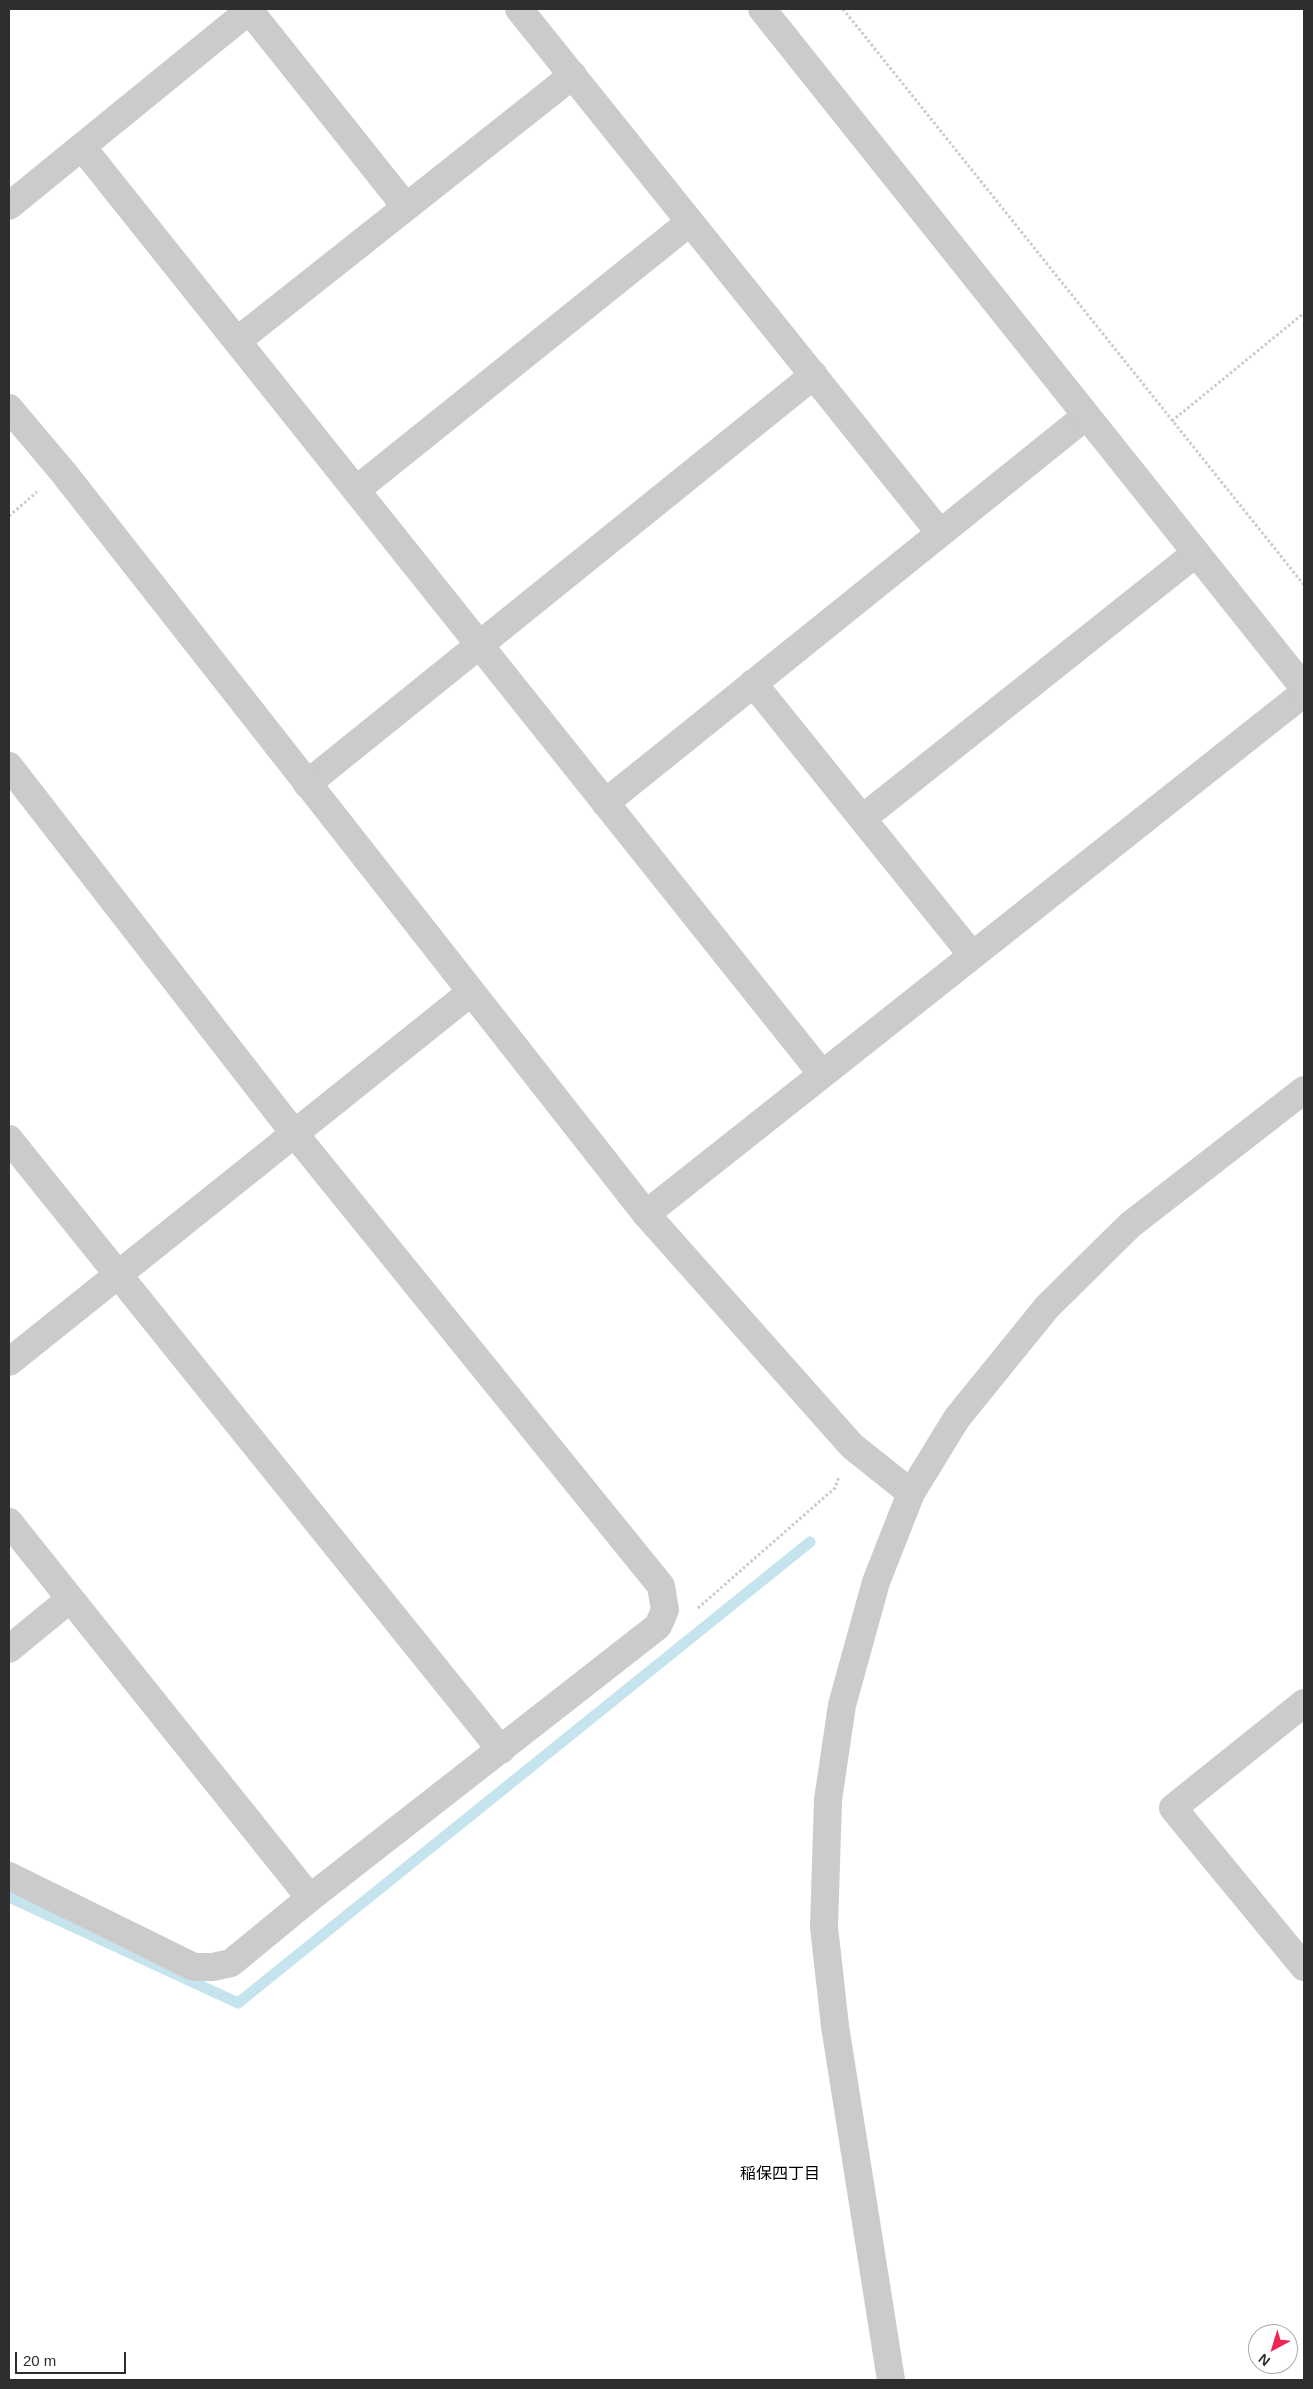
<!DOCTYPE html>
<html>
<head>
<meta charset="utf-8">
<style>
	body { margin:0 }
	#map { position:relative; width:1313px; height:2389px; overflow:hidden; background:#fff; font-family:Arial,sans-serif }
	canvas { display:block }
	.frame { position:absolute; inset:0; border:10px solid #2e2e2e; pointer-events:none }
	.north { position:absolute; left:1248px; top:2324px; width:50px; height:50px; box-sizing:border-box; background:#fff; border:1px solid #ababab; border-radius:50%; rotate:219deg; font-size:14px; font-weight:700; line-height:20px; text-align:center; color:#2e2e2e }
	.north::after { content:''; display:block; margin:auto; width:18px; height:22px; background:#f12551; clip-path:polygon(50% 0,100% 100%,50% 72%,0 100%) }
	.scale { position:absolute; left:15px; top:2352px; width:111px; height:22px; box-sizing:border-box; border:2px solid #2e2e2e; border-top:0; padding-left:6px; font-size:15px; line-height:18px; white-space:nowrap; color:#2e2e2e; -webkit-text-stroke:4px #fff; paint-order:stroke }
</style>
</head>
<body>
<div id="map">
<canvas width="1313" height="2389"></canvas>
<div class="frame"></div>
<div class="north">N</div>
<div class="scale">20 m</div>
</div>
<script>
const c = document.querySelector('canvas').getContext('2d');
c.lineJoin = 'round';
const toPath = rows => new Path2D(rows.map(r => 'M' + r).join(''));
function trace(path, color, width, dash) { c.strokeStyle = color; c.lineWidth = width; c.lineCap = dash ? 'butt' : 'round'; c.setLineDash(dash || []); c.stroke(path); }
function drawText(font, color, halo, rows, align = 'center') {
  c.font = font + ' Arial,"Noto Sans JP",sans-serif'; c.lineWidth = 5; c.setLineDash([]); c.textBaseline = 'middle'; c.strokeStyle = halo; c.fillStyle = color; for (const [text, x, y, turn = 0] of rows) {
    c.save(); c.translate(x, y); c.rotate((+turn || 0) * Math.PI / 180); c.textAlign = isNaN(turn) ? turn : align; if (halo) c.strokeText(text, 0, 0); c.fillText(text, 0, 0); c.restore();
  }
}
trace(toPath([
	[9,1897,238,2003,810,1542]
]), '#c6e4ee', 11);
trace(toPath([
	[843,9,1304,585],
	[1172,421,1304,313],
	[9,516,37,492],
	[698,1608,835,1488,839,1477]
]), '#cbcbcb', 3, [2.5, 2.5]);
trace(toPath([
	[519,9,940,533],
	[249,10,406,207],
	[82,147,822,1074],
	[9,206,251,9],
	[237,341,573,75],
	[356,490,690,222],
	[753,683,972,955],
	[9,766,294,1133,661,1586,665,1610,658,1626,310,1898,231,1963,213,1967,194,1967,9,1876],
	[307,784,814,375],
	[605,803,1086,416],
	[863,818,1196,553],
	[9,1139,501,1750],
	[646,1214,1304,693],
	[9,1362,470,993],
	[9,1522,310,1898],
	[9,1649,70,1599],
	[1304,1703,1173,1808,1304,1967]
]), '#cbcbcb', 28);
trace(toPath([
	[762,9,1304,688],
	[9,408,63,472,646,1214,852,1446,911,1493],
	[891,2380,835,2026,824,1927,828,1800,842,1705,876,1582,911,1493,957,1418,1047,1307,1130,1225,1304,1090]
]), '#cbcbcb', 28);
drawText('16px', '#000', '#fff', [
	["稲保四丁目",780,2175]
]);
</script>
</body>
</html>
